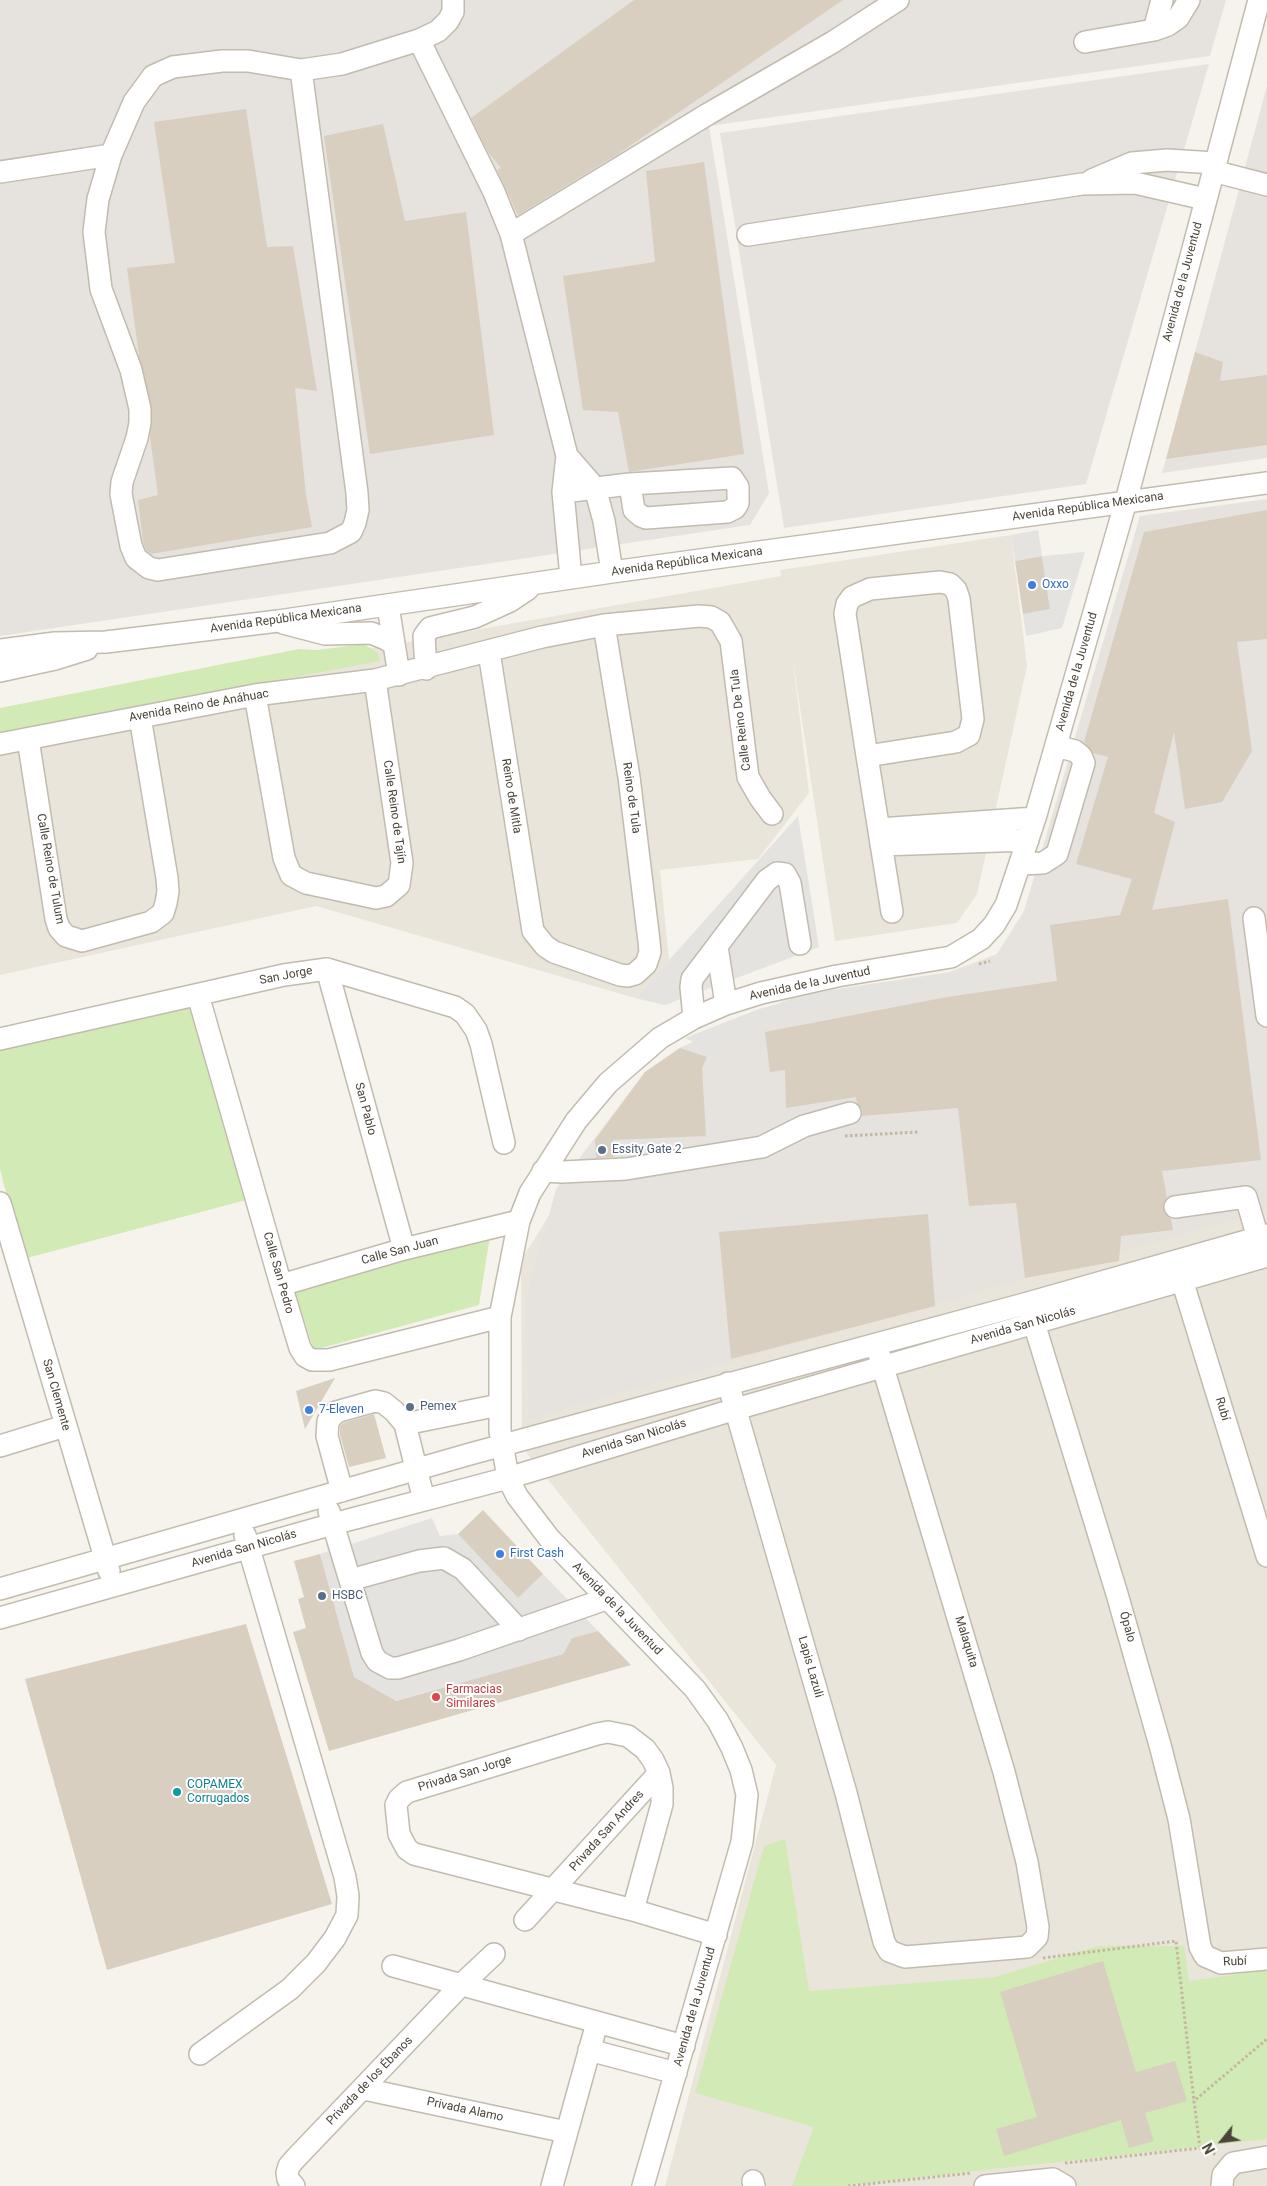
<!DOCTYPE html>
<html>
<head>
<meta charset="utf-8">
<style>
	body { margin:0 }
	#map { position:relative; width:1267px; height:2186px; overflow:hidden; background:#f6f3ec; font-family:Roboto,sans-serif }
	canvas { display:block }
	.north { position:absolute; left:1197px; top:2116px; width:50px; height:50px; -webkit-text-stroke:4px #fff; paint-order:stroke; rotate:241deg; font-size:14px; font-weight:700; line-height:20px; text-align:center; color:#4b4439 }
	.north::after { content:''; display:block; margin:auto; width:18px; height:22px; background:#4b4439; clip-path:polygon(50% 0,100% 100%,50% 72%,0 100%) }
</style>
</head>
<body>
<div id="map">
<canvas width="1267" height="2186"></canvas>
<div class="north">N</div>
</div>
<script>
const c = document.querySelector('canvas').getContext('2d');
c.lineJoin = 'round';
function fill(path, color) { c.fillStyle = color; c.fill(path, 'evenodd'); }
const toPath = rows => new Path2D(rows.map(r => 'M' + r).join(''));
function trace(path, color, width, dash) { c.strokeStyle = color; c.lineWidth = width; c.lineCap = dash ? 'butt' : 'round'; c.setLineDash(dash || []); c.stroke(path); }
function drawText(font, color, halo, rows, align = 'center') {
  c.font = font + ' Roboto,sans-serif'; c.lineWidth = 4; c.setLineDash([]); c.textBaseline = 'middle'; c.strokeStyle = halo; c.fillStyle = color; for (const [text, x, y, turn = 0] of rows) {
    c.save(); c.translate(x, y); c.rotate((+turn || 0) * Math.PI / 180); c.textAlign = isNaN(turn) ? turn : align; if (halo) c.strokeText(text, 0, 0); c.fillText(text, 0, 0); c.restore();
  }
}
fill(toPath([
	[1267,499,1267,2186,665,2186,776,1765,522,1447,521,1261,595,1140,679,1048,798,995,949,972,997,954,1030,903,1140,516],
	[1011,535,1027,666,977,894,957,923,835,941,792,654,809,793,758,859,660,870,669,960,635,998,316,906,0,975,0,714,781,576,780,570]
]), '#eae5da');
fill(toPath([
	[0,0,1226,0,1210,56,709,126,769,493,750,525,0,636],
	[1209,64,1086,484,784,528,720,133],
	[1267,86,1267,458,1162,473,1166,459],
	[1267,500,1267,1210,528,1419,526,1299,556,1189,645,1072,680,1048,798,995,957,972,997,954,1024,911,1140,516]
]), '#e6e2dd');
fill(toPath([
	[364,644,378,653,380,661,0,733,0,708,299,649,317,650],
	[191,1002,250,1199,23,1259,0,1169,0,1047],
	[490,1236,479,1305,314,1350,295,1292],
	[785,1839,809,1991,995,1977,1098,1946,1184,1946,1189,1981,1267,1970,1267,2139,839,2186,792,2186,814,2127,695,2093,764,1846]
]), '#d2eab5');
fill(toPath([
	[1038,530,1042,556,1085,552,1062,628,1026,636,1023,614,1050,609,1042,556,1015,561,1011,535],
	[798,816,819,947,665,1005,635,998],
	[990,961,998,974,983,983,778,1015,710,1050,685,1038,759,1009,793,1000,969,971],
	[432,1518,440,1536,458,1534,518,1598,543,1574,598,1631,572,1638,563,1654,391,1702,354,1677,320,1554]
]), '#e5e3e0');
fill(toPath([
	[634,0,843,0,618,154,518,215,497,170,501,168,488,152,471,118],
	[246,109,267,247,293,246,317,391,295,388,306,495,312,527,151,554,146,550,143,542,138,500,158,495,150,437,152,409,139,356,127,268,175,263,154,122],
	[383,124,405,221,466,212,494,435,370,454,324,136],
	[704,162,744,454,629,472,618,412,583,410,563,276,655,262,646,171],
	[1195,352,1223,362,1220,381,1267,375,1267,445,1166,459],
	[1267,510,1267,639,1237,642,1252,751,1222,802,1185,809,1174,732,1154,813,1175,822,1152,910,1228,899,1261,1160,1162,1171,1167,1198,1163,1209,1166,1215,1171,1219,1173,1230,1121,1236,1119,1261,1025,1278,1016,1203,969,1206,958,1108,862,1116,862,1109,857,1103,856,1097,786,1108,785,1070,770,1072,765,1032,947,997,1057,981,1050,925,1120,915,1132,879,1076,864,1108,757,1093,753,1084,742,1144,532],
	[1042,556,1050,609,1023,614,1015,561],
	[680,1048,707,1057,702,1068,706,1136,613,1140,613,1157,596,1158,595,1140,645,1072],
	[928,1214,935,1306,731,1359,719,1232],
	[335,1378,305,1429,296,1391],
	[374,1414,386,1458,349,1467,340,1435,340,1426,343,1423],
	[483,1510,543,1574,518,1598,458,1534],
	[320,1554,354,1677,396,1701,563,1654,572,1638,598,1631,631,1665,329,1751,293,1632,306,1628,298,1599,304,1597,294,1561],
	[246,1624,332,1904,107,1970,25,1679],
	[1103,1961,1136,2072,1175,2061,1187,2101,1145,2113,1154,2141,1129,2148,1121,2120,1004,2156,996,2129,1037,2117,1000,1992]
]), '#d8cfc1');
const minor = toPath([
	[453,0,453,12,448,21,438,31,419,40,494,192,511,234,567,456,563,492,571,578],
	[1154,30,1162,0],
	[1085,42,1154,30,1168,25,1178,18,1189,0],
	[301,70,357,493,358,510,355,523,351,532,330,543,158,570,149,568,136,558,131,546,121,494,122,482,137,438,140,423,140,409,131,370,101,289,94,232,98,199,111,155,134,102,153,76,173,67,222,61,248,61,301,70,342,64,419,40],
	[1213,171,1267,185],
	[0,172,111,155],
	[1092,180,1132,163,1167,160,1215,163],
	[511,234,708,114,833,42,898,0],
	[748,235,1082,184,1135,183,1205,199],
	[567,456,595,488,604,521,612,572],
	[563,492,630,484,732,478,738,487,738,503,735,508,727,512,646,518,641,516,634,510,630,484],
	[388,606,399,675],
	[283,623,325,634,371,633,386,639,394,644],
	[0,650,55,643,106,642,278,621,612,572,1267,483],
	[489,652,533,931,545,946,554,952,620,975,628,976,635,974,646,964,650,952,649,941,629,777,604,625],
	[426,669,424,636,430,628,475,617,510,601,528,589],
	[0,671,55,659,87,649],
	[255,695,284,858,291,875,306,883,376,898,386,896,399,885,402,863,375,680],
	[28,739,56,919,59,928,66,936,82,941,151,922,163,913,166,903,168,891,167,878,140,717],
	[0,744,255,695,375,680,542,637,604,625,699,616,711,617,720,622,731,641,748,777,760,798,772,814],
	[867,756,956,742,969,735,973,719,959,599,956,590,950,584,940,582,870,589,852,597,847,604,845,614,867,756,892,912],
	[879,829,1035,818],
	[881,845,1028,840],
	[1020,864,1043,863,1057,854,1084,763,1081,756,1075,751,1056,746],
	[1254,918,1267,1016],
	[717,947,726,1004],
	[327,969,404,1249],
	[198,995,281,1285,300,1348,305,1356,312,1360,329,1360,500,1317],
	[694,1018,691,987,692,979,767,880,777,873,785,874,790,883,800,944],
	[0,1039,284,975,327,969,455,1007,465,1014,476,1030,481,1044,504,1143],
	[543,1171,562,1172,626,1169,762,1147,804,1126,850,1113],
	[0,1203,109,1571],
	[1175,1207,1246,1197,1258,1238],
	[1178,1267,1267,1556],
	[281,1285,404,1249,519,1221],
	[1030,1310,1117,1594,1160,1745,1179,1819,1200,1947,1205,1956,1221,1963,1267,1959],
	[728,1383,846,1793,884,1942,889,1951,905,1957,1027,1947,1037,1937,1038,1927,1027,1862,1004,1772,876,1344],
	[405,1424,499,1405],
	[0,1446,65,1426],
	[342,1491,327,1436,328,1421,336,1412,375,1401,384,1403,394,1411,405,1424,424,1500],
	[329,1511,372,1653,377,1661,390,1668,398,1668,459,1650,606,1599],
	[350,1580,419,1561,444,1558,463,1569,519,1630],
	[0,1589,470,1454,1028,1303,1267,1235],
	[0,1618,333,1524,508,1478,736,1409,1267,1256],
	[633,1910,662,1804,662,1788,659,1773,653,1760,645,1749,628,1736,608,1732,597,1734,407,1792,399,1799,396,1805,399,1834,407,1849,414,1854,633,1910,716,1935],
	[525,1920,659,1773],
	[393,1966,684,2046],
	[589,2050,676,2073],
	[200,2054,290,1989,316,1963,335,1938,347,1915,348,1896,345,1877,245,1535],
	[364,2089,566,2132],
	[753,2181,754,2186],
	[294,2186,288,2179,287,2173,289,2166,295,2159,461,1985,494,1954],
	[552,2186,597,2023],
	[643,2186,742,1842,747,1795,741,1770,732,1748,718,1721,695,1689,549,1538,517,1496,508,1478,500,1431,500,1317,519,1221,530,1193,576,1121,608,1083,660,1038,694,1018,726,1004,761,993,837,976,951,957,981,939,994,925,1006,905,1035,818,1126,501,1259,0],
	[985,2186,1053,2179,1065,2186],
	[1222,2186,1223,2175,1233,2163,1267,2157]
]);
trace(minor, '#c2bbae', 24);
trace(toPath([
	[979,964,990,961],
	[845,1136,918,1132],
	[1043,1958,1176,1941,1194,2101],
	[1200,2148,1194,2101,1267,2039],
	[1065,2163,1200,2148,1217,2155],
	[848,2186,972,2173]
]), '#c4b79f', 3, [2.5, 2.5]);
trace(minor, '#fff', 21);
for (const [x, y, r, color] of [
	[1032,585,5,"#3f7fe0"],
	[602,1150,5,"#5c6f8a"],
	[410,1407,5,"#5c6f8a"],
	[309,1410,5,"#3f7fe0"],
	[500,1554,5,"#3f7fe0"],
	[322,1596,5,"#5c6f8a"],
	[436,1697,5,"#e0444e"],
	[177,1792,5,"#0f9aa8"]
]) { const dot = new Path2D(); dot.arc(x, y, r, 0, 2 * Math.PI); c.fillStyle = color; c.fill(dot); trace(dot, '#fff', 2); }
drawText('12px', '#4b4439', '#fff', [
	["Avenida de la Juventud",1183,282,-75],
	["Avenida República Mexicana",1088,507,-8],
	["Avenida República Mexicana",687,562,-8],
	["Avenida República Mexicana",286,619,-8],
	["Avenida de la Juventud",1077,672,-74],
	["Avenida Reino de Anáhuac",199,706,-10],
	["Calle Reino De Tula",741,720,-97],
	["Reino de Mitla",511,796,81],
	["Reino de Tula",631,798,82],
	["Calle Reino de Tajín",394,812,82],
	["Calle Reino de Tulum",50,869,80],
	["San Jorge",286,976,-11],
	["Avenida de la Juventud",810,984,-12],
	["San Pablo",365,1109,75],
	["Calle San Juan",400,1251,-15],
	["Calle San Pedro",278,1273,74],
	["Avenida San Nicolás",1023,1326,-16],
	["San Clemente",56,1395,74],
	["Rubí",1222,1409,73],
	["Avenida San Nicolás",634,1439,-17],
	["Avenida San Nicolás",244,1549,-16],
	["Avenida de la Juventud",617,1609,46],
	["Ópalo",1127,1627,74],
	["Malaquita",966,1642,73],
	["Lapis Lazuli",810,1667,74],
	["Privada San Jorge",465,1774,-17],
	["Privada San Andres",607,1831,-48],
	["Rubí",1235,1962,-3],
	["Avenida de la Juventud",695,2007,-74],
	["Privada de los Ébanos",370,2081,-46],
	["Privada Alamo",465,2110,12]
]);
drawText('12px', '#366cbe', '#fff', [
	["Oxxo",1042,585],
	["7-Eleven",319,1410],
	["First Cash",510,1554]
], 'left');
drawText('12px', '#4e5e75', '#fff', [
	["Essity Gate 2",612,1150],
	["Pemex",420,1407],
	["HSBC",332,1596]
], 'left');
drawText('12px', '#be3a42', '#fff', [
	["Farmacias",446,1690],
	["Similares",446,1704]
], 'left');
drawText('12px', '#0d838f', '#fff', [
	["COPAMEX",187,1785],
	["Corrugados",187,1799]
], 'left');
</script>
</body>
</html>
